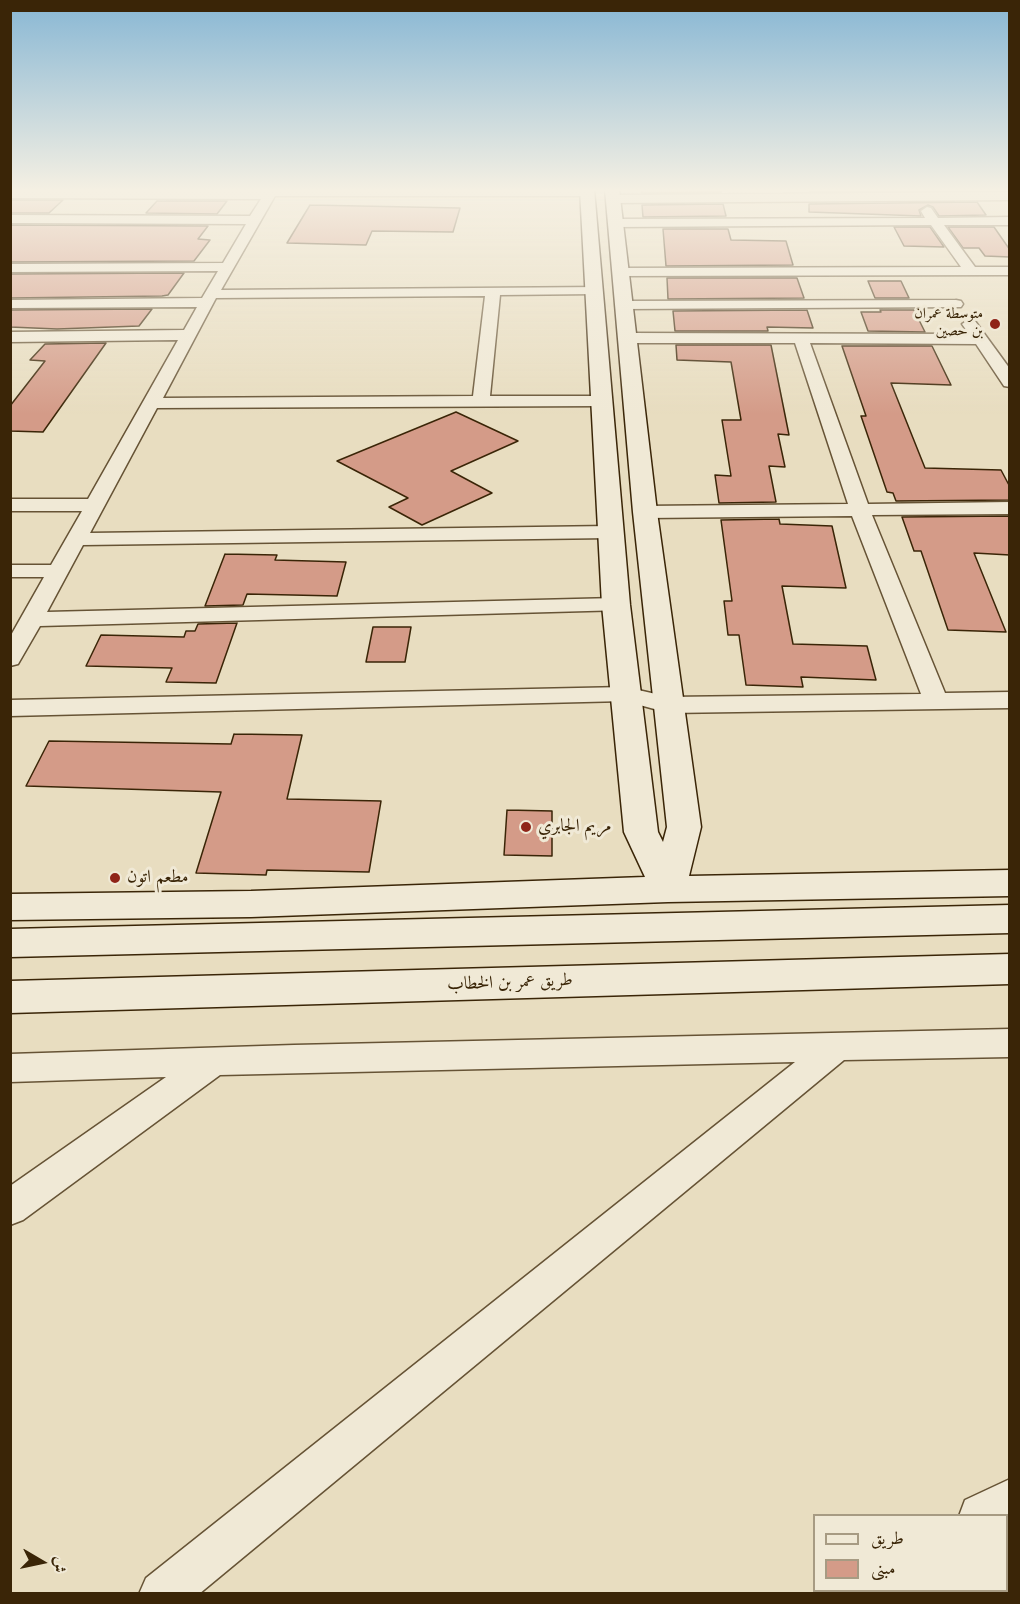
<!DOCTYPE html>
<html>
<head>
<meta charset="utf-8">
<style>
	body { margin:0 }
	#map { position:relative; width:1020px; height:1604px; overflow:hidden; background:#e8ddc0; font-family:Cardo,Amiri,serif }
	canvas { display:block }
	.frame { position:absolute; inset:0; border:12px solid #3a2507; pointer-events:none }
	.legend { position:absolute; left:813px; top:1514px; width:195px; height:78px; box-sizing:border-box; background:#f0e9d6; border:2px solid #a79b83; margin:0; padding:8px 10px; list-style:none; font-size:18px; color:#3a2507 }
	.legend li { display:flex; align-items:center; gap:12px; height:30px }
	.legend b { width:30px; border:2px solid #a79b83 }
	.north { position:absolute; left:12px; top:1532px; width:60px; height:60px; -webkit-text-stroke:4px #f0e9d6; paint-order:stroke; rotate:99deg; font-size:16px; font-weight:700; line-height:24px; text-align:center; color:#3a2507 }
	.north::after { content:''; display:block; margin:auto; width:21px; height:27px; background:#3a2507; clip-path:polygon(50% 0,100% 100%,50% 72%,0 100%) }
</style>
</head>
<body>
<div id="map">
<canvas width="1020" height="1604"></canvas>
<div class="frame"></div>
<ul class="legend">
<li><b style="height:8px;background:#f0e9d6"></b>طريق</li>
<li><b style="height:16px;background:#d49b88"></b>مبنى</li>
</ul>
<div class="north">ش</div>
</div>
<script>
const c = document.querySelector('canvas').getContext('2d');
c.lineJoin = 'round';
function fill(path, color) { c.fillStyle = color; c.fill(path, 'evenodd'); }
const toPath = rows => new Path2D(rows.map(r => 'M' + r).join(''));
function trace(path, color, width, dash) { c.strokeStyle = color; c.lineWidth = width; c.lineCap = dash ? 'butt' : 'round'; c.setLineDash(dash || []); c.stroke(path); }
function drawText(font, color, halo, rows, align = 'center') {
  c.font = font + ' Cardo,Amiri,serif'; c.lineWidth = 6; c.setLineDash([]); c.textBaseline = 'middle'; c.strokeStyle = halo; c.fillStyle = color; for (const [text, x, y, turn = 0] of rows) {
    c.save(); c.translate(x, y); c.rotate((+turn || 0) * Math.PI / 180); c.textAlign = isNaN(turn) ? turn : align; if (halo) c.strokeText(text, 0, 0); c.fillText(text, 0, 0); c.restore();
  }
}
const building = toPath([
	[641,189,720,189,721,192,642,193,641,189],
	[809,189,968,189,968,190,809,191,809,189],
	[10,200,63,200,49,213,10,213,10,200],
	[157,201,227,201,217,214,146,213,157,201],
	[977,202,986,215,939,216,933,207,928,205,919,210,921,216,809,212,809,204,977,202],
	[723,204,726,216,643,217,642,205,723,204],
	[310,205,411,207,460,208,453,232,372,231,366,245,287,243,310,205],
	[10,225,208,226,198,239,210,240,194,261,10,262,10,225],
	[894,227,930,227,944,247,904,246,894,227],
	[948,227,994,227,1010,250,1010,257,985,256,979,248,963,248,948,227],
	[663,229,728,229,731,240,786,241,793,265,666,266,663,229],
	[184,273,168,295,162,296,10,298,10,274,184,273],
	[667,278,797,278,804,298,668,299,667,278],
	[868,281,901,281,909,298,875,298,868,281],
	[152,309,139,326,57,329,10,327,10,310,152,309],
	[807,310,813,328,767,327,768,331,675,331,673,311,807,310],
	[880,310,914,310,925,332,868,331,861,312,881,312,880,310],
	[106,343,43,432,10,431,10,406,45,361,30,360,45,344,106,343],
	[676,345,771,345,789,435,778,434,785,467,769,466,776,502,719,503,715,475,731,476,722,420,741,420,731,362,677,360,676,345],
	[842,346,932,346,951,385,891,383,925,468,1001,470,1010,487,1010,500,896,501,893,493,887,492,861,416,866,416,842,346],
	[456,412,518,441,451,471,492,493,422,525,389,507,408,498,337,461,456,412],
	[1010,516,1010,555,974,553,1006,632,948,630,921,551,914,551,902,517,1010,516],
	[779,519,780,524,832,526,846,588,782,586,793,644,867,646,876,680,801,677,803,687,746,685,739,635,728,635,724,601,732,601,721,520,779,519],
	[225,554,277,555,275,560,346,562,337,596,247,594,243,605,205,606,225,554],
	[237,623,216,683,166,682,172,668,86,666,101,635,184,637,186,631,195,631,198,624,237,623],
	[373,627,411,627,405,662,366,662,373,627],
	[234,734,302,735,287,799,381,801,369,872,267,870,266,875,196,873,221,792,26,786,49,741,231,744,234,734],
	[507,810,552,811,552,856,504,855,507,810]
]);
fill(building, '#d49b88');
trace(building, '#3a2507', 1.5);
const street = toPath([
	[267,189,591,189,591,195,587,196,275,196,221,290,600,287,602,290,595,294,500,295,490,396,602,396,608,397,611,401,608,405,602,406,157,408,90,533,610,526,617,528,620,532,617,536,610,538,83,545,47,612,616,598,624,600,627,605,624,610,40,626,18,664,10,666,10,637,44,577,10,577,10,565,51,565,82,511,10,511,10,499,88,499,178,340,10,342,10,332,184,330,197,307,10,308,10,300,202,298,218,271,10,272,10,264,223,263,246,224,10,223,10,215,250,216,261,199,10,198,10,190,265,191,267,189],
	[485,296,473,396,163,398,216,298,485,296],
	[1010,192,1010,200,613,203,607,199,613,195,1010,192],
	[927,207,931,208,938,218,1010,217,1010,225,944,225,975,267,1010,267,1010,275,621,276,614,272,621,268,961,267,931,225,617,227,611,223,617,219,925,218,921,211,927,207],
	[956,300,961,301,963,304,961,307,624,309,617,305,624,301,956,300],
	[970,319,975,321,1010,369,1010,387,1004,386,976,344,810,343,868,504,1010,502,1010,514,872,515,945,693,1010,692,1010,708,669,713,625,701,10,716,10,700,625,687,669,697,921,694,852,516,645,518,638,516,635,512,638,508,645,506,848,504,795,343,629,343,621,338,629,333,969,334,962,324,970,319],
	[1010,1029,1010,1057,844,1060,199,1594,139,1594,146,1578,795,1062,220,1075,23,1220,10,1225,10,1186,166,1077,10,1082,10,1054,294,1045,1010,1029],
	[1010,1479,1010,1525,1006,1527,1006,1516,959,1516,965,1500,1010,1479],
	[889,1590,937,1590,936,1594,888,1594,889,1590]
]);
const secondary = toPath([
	[580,189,594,189,630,605,658,832,663,842,667,827,633,512,605,189,619,189,657,512,701,827,689,876,1010,870,1010,896,668,902,251,917,10,920,10,894,251,891,645,877,624,832,602,605,580,189],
	[1010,905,1010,933,10,957,10,929,1010,905],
	[1010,954,1010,984,10,1013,10,981,1010,954]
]);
trace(street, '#665335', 3);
trace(secondary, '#3a2507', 3);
fill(street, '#f0e9d6');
fill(secondary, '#f0e9d6');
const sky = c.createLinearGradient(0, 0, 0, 414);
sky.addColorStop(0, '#88b7d4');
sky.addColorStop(0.46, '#f5f0e3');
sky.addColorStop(1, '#f5f0e300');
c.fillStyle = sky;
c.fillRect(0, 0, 1020, 414);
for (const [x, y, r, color] of [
	[995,324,6,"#8f2418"],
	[526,827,6,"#8f2418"],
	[115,878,6,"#8f2418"]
]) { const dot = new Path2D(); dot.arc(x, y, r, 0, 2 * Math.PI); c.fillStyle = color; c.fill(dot); trace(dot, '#f0e9d6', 2); }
drawText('15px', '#3a2507', '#f0e9d6', [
	["متوسطة عمران",983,315],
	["بن حصين",983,332]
], 'right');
drawText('18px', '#3a2507', '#f0e9d6', [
	["مريم الجابري",538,827],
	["مطعم اتون",127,878]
], 'left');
drawText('18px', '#3a2507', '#f0e9d6', [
	["طريق عمر بن الخطاب",510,983,-2]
]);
</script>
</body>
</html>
